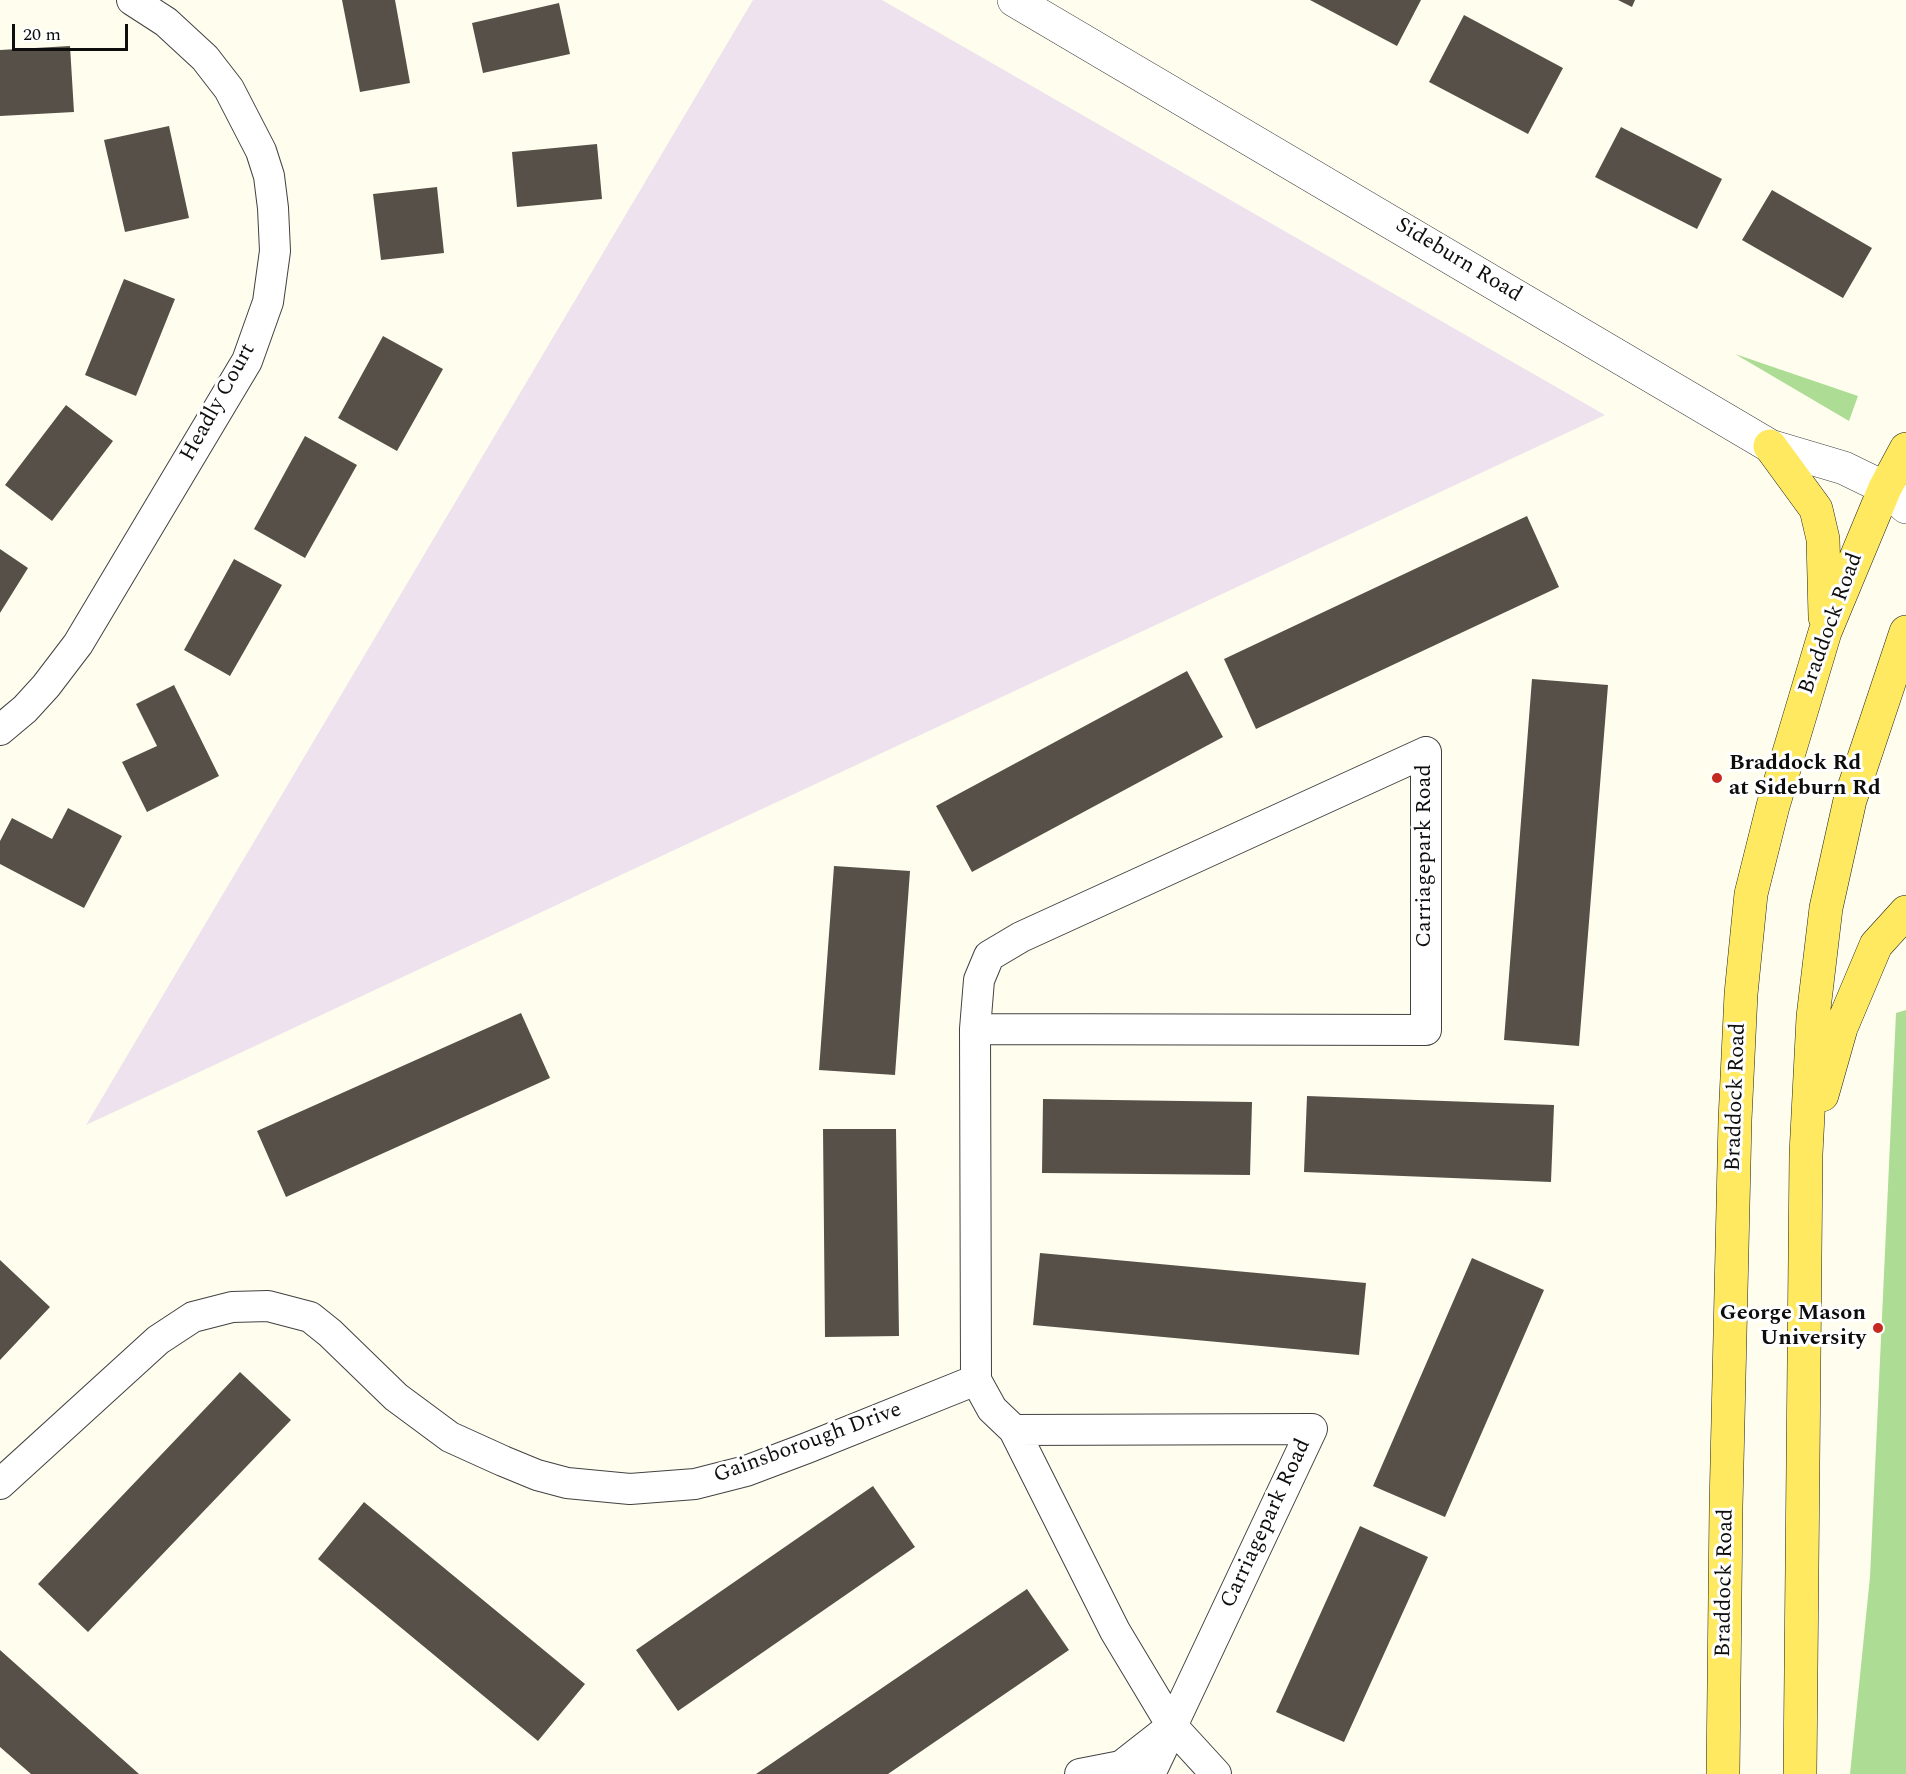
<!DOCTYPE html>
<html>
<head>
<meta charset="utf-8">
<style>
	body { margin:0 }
	#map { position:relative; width:1906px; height:1774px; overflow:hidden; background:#fffeee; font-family:Spectral,serif }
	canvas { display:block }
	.scale { position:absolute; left:12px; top:24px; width:116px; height:27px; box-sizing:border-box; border:3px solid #0e0e0e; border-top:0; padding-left:8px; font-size:18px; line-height:21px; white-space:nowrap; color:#0e0e0e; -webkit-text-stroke:4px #fff; paint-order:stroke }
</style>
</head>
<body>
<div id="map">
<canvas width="1906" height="1774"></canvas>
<div class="scale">20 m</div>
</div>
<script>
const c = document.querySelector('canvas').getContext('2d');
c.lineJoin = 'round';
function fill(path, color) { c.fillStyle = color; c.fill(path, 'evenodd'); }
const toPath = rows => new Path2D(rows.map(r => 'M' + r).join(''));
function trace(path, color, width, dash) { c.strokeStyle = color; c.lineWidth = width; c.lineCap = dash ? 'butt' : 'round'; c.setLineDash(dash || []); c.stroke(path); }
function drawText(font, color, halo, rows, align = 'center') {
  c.font = font + ' Spectral,serif'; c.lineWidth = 6; c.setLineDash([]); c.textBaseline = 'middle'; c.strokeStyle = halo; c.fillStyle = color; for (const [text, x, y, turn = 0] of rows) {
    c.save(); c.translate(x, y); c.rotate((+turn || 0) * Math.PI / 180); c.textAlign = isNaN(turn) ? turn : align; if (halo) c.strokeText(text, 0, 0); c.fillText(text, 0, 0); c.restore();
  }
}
fill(toPath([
	[753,0,882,0,1605,415,86,1125]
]), '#ede2ed');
fill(toPath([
	[1735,354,1858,396,1849,421],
	[1906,1010,1906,1774,1850,1774,1870,1577,1896,1013]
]), '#addc95');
fill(toPath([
	[342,0,395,0,410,83,360,92],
	[1310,0,1421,0,1397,46],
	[1618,0,1635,0,1632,7],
	[559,3,570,54,483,73,472,23],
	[1464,15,1563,68,1528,134,1429,82],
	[70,46,74,112,0,116,0,50],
	[169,126,189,218,125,232,104,140],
	[1621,127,1722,179,1697,229,1595,177],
	[597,144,602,199,517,207,512,152],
	[437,187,444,253,381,260,373,194],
	[1772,190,1872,248,1843,298,1742,240],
	[124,279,175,299,136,396,85,375],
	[383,336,443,369,397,451,338,418],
	[66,405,113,441,52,521,5,485],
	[305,436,357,465,305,558,254,529],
	[1527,516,1559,587,1256,729,1224,659],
	[0,549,28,568,0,613],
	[234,559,282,585,230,676,184,650],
	[1187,671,1223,737,972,872,936,806],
	[1532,679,1608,685,1579,1046,1504,1040],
	[174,685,219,776,147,812,122,762,157,746,136,704],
	[68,808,122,836,84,908,0,864,0,841,12,818,52,839],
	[834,866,910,871,895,1075,819,1070],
	[521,1013,550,1078,286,1197,257,1131],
	[1307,1096,1554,1105,1551,1182,1304,1172],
	[1043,1099,1252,1102,1250,1175,1042,1173],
	[823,1129,896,1129,899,1336,825,1337],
	[1040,1253,1366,1283,1359,1355,1033,1325],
	[1472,1258,1544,1290,1445,1517,1373,1486],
	[0,1260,50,1307,0,1360],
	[240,1372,291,1420,88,1632,38,1584],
	[873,1486,915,1547,678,1711,636,1650],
	[364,1502,585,1684,538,1741,318,1559],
	[1360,1526,1428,1557,1344,1742,1276,1712],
	[1027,1589,1069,1650,888,1774,756,1774],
	[0,1650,139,1774,31,1774,0,1747]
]), '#575049');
const minor = toPath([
	[0,730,25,709,46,686,78,644,247,361,268,302,275,251,273,208,269,176,261,151,229,89,205,58,166,22,132,0],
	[1426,752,1426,1030,975,1029,979,980,989,956,1021,937,1426,752],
	[975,1029,976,1380,992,1409,1014,1430,1312,1429,1172,1726,1216,1774],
	[1014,1430,1115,1631,1172,1726],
	[0,1484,158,1340,193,1317,232,1307,268,1306,310,1317,330,1333,396,1397,450,1437,503,1461,537,1475,567,1483,630,1489,695,1484,746,1471,807,1448,976,1380],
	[1080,1774,1121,1766,1172,1726],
	[1150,1774,1170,1732]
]);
const tertiary = toPath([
	[1014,0,1770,446,1844,468,1885,488,1906,507]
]);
const primary = toPath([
	[1770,446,1816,509,1823,539,1825,617],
	[1822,1095,1841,1028,1876,945,1906,912],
	[1723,1774,1726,1507,1735,1120,1741,994,1751,894,1773,806,1825,632,1885,488,1906,449],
	[1800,1774,1806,1154,1813,1017,1826,908,1850,800,1906,632]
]);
trace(minor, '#414141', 32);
trace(tertiary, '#414141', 34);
trace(primary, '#1f1f1f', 34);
trace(minor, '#fff', 30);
trace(tertiary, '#fff', 33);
trace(primary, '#fee960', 33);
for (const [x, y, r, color] of [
	[1717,778,6,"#c42a20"],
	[1878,1328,6,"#c42a20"]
]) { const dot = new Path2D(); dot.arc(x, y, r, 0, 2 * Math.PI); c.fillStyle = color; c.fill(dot); trace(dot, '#fff', 2); }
drawText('22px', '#0e0e0e', '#fff', [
	["Sideburn Road",1458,261,31],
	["Headly Court",219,403,-61],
	["Braddock Road",1832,624,-70],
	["Carriagepark Road",1426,856,-90],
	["Braddock Road",1737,1097,-88],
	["Gainsborough Drive",808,1444,-20],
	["Carriagepark Road",1267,1524,-65],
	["Braddock Road",1726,1583,-89]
]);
drawText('bold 22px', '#0e0e0e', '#fff', [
	["Braddock Rd",1729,765],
	["at Sideburn Rd",1729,790],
	["George Mason",1866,1315,"right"],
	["University",1866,1340,"right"]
], 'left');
</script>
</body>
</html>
